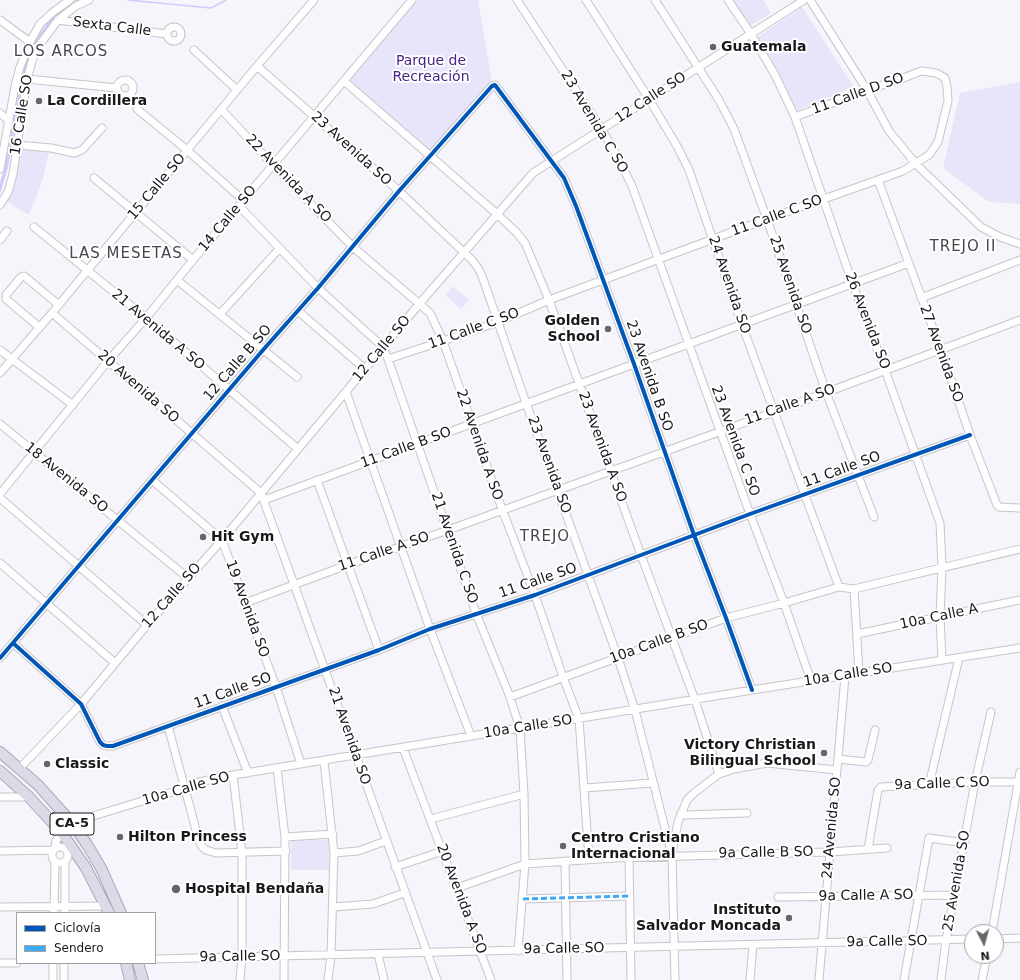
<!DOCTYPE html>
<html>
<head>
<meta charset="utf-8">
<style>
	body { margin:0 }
	#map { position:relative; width:1020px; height:980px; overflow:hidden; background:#f6f5fb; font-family:"DejaVu Sans",sans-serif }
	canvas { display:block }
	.legend { position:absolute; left:16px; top:912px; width:140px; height:52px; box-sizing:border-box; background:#fff; border:1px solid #a3a3a4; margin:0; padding:5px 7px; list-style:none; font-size:12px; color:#19191c }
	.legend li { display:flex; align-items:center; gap:8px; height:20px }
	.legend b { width:20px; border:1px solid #a3a3a4 }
	.north { position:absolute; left:964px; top:924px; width:40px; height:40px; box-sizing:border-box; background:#fff; border:1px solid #a3a3a4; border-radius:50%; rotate:174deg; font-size:11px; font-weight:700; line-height:16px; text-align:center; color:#19191c }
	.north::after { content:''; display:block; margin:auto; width:14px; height:18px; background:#66666a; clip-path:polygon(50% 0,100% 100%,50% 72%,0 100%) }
</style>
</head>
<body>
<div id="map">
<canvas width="1020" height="980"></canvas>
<ul class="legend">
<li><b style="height:5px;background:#0057b8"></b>Ciclovía</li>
<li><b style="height:5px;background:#3fa9f5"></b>Sendero</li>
</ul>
<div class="north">N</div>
</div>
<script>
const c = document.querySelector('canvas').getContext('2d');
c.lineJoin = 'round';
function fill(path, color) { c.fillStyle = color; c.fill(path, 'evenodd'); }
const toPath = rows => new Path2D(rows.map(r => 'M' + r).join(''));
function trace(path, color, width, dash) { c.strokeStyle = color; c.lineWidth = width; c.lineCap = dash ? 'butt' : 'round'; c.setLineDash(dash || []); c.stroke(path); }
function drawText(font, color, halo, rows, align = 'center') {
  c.font = font + ' "DejaVu Sans",sans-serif'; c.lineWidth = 4; c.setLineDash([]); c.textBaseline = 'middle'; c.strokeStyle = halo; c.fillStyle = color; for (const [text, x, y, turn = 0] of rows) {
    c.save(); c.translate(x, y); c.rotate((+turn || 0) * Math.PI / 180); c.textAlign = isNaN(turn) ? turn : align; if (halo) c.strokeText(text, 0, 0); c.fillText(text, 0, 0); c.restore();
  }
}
fill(toPath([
	[418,0,478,0,492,82,430,154,347,81],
	[732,0,763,0,771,13,748,27],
	[802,7,854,87,796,111,756,38],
	[1020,82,1020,204,989,202,943,168,960,93],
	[16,148,49,151,43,179,29,215,4,200],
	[453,286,469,300,461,309,445,295],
	[291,840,329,840,329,870,291,870]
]), '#e8e4fa');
fill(toPath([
	[76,0,83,0,41,38,30,54,23,79,8,167,0,194,0,183,5,166,20,78,28,52,38,36,52,17]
]), '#d5c8fc');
trace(toPath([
	[128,0,211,8,226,0]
]), '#d5c8fc', 1.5);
const minor = toPath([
	[517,0,602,130,616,154,632,186,750,514,784,603,811,681],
	[586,0,649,99,677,146,689,170,742,325,839,587],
	[655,0,719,100,734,129,767,219,826,392,874,517],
	[728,0,751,34,775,75,795,117,853,285,885,370,940,523,942,567,940,617,942,660],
	[810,0,867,90,889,131,916,164,981,227,1000,237,1020,244],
	[0,20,30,42],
	[58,20,167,34],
	'167 34a7 7 0 1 1 14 0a7 7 0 1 1-14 0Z',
	[194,50,237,90],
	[257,66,399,191,472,260,478,268,482,276,526,403,618,658,635,710,672,856,675,980],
	[27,79,117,88],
	'117 88a8 8 0 1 1 16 0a8 8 0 1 1-16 0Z',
	[344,81,497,214,516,232,525,243,549,300,641,555,695,700,719,774],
	[137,109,187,150,244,201],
	[221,109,273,165,353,247,430,313,443,341,502,509,535,595,563,677,579,719,589,859],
	[0,113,9,121],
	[17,145,51,148,74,153,82,150,102,128],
	[0,169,15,86,20,67,30,42,40,24,53,12,70,0],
	[94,178,193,260],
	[878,180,941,350,970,435,997,505,999,507,1020,508],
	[0,205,8,192,13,174,27,79,35,51,58,20,76,6,89,0],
	[239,206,318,288,383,347,388,359,476,613,510,697,520,729,524,794,525,864,518,951],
	[34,227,146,318,298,449],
	[0,240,7,231],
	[177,280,297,377],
	[921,298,1020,260],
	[298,311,365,369],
	[52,313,108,361,261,493,437,980],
	[220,314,279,249],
	[39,327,6,299,6,295,21,277,24,276,59,305],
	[0,350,73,405],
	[388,359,443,341,498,322,549,300,767,219,903,171,929,155,938,142,948,101,947,87,945,78,936,73,921,71,901,79,867,90,795,117],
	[0,373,52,313,257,66,314,0],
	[346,392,430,629,471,736],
	[0,424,188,578],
	[152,480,222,540,276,687,301,764],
	[317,480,379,650],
	[0,494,108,361,146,318,193,260,412,0],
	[0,498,147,625],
	[264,500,909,263],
	[0,563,115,663],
	[854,589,859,673],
	[245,603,347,565,448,530,774,412,1020,320],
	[857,634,1020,600],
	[13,643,81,704,100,742,103,745,107,746,113,746,379,650,430,629,535,595,750,514,970,435],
	[0,658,263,350,318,288,399,191,492,86,495,85,564,178,576,206,634,364,694,535,726,618,752,690],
	[510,697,726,618,784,603,839,587,854,589,1020,549],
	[222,706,248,773],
	[168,726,199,841,202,847,206,850,216,853,286,851],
	[403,748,491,980],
	[838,759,866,762,868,760,875,730],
	[324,761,334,853,331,955,328,980],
	[20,768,81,704,147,625,222,540,420,303,533,173,804,0],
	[277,768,285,837,284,980],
	[233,775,242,852,242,957,240,980],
	[929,785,959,658],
	[585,788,653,783],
	[0,797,29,797],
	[681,813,686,815,747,813],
	[431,819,524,794],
	[285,837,333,834],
	'52 855a8 8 0 1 1 16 0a8 8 0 1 1-16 0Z',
	[55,848,56,841,62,833,80,820,185,788,199,782,233,775,752,690,1020,648],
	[868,849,878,790,881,787,975,782,1020,782],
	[0,851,53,850],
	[334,853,358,851,386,841],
	[672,853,678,822,687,800,694,793,719,774,734,769,767,763,837,770],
	[629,857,631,980],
	[565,861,567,980],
	[395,867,443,851],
	[457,888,525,864,614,858,830,852,887,848],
	[778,897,955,895],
	[523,899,629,896],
	[0,907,106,906],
	[333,907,373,904,404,893],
	[54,913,55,862],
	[65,913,65,861],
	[992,932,1020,772],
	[996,939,1020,938],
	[378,954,384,980],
	[155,959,972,939],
	[0,963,17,963],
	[53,980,53,963],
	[64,980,64,963],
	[750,980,753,945],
	[819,980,845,676],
	[904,980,929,838,965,843],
	[941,980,946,940,975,782,991,712],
	[982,980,987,956]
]);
const highway = toPath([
	[0,752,38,785,73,824,88,846,101,868,121,913],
	[0,771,29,797,62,833,86,868,109,913],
	[126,963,130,980],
	[138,963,143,980]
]);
trace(minor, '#c6c5ca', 9);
trace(highway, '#ada8ba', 12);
trace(minor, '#fefefe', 7);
trace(highway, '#ddd9e7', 10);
trace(toPath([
	[523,899,629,896]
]), '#3fa9f5', 3, [6, 3]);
trace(toPath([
	[13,643,81,704,100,742,103,745,107,746,113,746,379,650,430,629,535,595,750,514,970,435],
	[0,658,263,350,318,288,399,191,492,86,495,85,564,178,576,206,634,364,694,535,726,618,752,690]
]), '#0057b8', 4);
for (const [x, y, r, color] of [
	[713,47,4,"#66666a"],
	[39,101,4,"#66666a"],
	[608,329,4,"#66666a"],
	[203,537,4,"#66666a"],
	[824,753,4,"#66666a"],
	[47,764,4,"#66666a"],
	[120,837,4,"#66666a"],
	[563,846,4,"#66666a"],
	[176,889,5,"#66666a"],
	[789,918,4,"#66666a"]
]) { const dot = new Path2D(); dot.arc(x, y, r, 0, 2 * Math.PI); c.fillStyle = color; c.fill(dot); trace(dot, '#fff', 1.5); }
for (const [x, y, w] of [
	[72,824,44]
]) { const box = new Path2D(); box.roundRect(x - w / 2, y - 11, w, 22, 3); c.fillStyle = '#fff'; c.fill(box); trace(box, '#19191c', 1); }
drawText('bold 13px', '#19191c', null, [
	["CA-5",72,824]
]);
drawText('14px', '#19191c', '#fff', [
	["Sexta Calle",112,27,7],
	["11 Calle D SO",858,94,-20],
	["12 Calle SO",651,98,-33],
	["16 Calle SO",22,115,-81],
	["23 Avenida C SO",594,122,59],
	["23 Avenida SO",351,149,42],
	["22 Avenida A SO",288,179,46],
	["15 Calle SO",157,187,-50],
	["11 Calle C SO",777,216,-20],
	["14 Calle SO",228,219,-50],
	["24 Avenida SO",729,285,71],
	["25 Avenida SO",790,285,71],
	["26 Avenida SO",867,321,69],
	["11 Calle C SO",474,329,-20],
	["21 Avenida A SO",158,330,40],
	["12 Calle SO",382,349,-50],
	["27 Avenida SO",941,354,70],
	["12 Calle B SO",238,363,-49],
	["23 Avenida B SO",649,376,71],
	["20 Avenida SO",138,387,41],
	["11 Calle A SO",790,405,-20],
	["23 Avenida C SO",735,441,70],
	["22 Avenida A SO",479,445,71],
	["23 Avenida A SO",602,447,70],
	["11 Calle B SO",406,448,-20],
	["23 Avenida SO",549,465,70],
	["11 Calle SO",842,470,-20],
	["18 Avenida SO",66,478,39],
	["21 Avenida C SO",454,548,71],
	["11 Calle A SO",384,552,-19],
	["11 Calle SO",538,581,-19],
	["12 Calle SO",172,596,-49],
	["19 Avenida SO",247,609,70],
	["10a Calle A",939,617,-12],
	["10a Calle B SO",659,642,-20],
	["10a Calle SO",848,675,-9],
	["11 Calle SO",233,691,-20],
	["10a Calle SO",528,727,-9],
	["21 Avenida SO",349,736,71],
	["9a Calle C SO",942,784,-2],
	["10a Calle SO",186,789,-16],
	["24 Avenida SO",832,828,-85],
	["9a Calle B SO",766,853,-1],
	["25 Avenida SO",957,881,-80],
	["9a Calle A SO",866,896,-1],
	["20 Avenida A SO",461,899,69],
	["9a Calle SO",887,942,-1],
	["9a Calle SO",564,949,-1],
	["9a Calle SO",240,957,-1]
]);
drawText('bold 14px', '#19191c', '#fff', [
	["Guatemala",721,47],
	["La Cordillera",47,101],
	["Golden",600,321,"right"],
	["School",600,337,"right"],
	["Hit Gym",211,537],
	["Victory Christian",816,745,"right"],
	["Bilingual School",816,761,"right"],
	["Classic",55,764],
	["Hilton Princess",128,837],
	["Centro Cristiano",571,838],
	["Internacional",571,854],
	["Hospital Bendaña",185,889],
	["Instituto",781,910,"right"],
	["Salvador Moncada",781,926,"right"]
], 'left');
drawText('14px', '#4a2388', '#fff', [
	["Parque de",431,61],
	["Recreación",431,77]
]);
c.letterSpacing = '1px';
drawText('15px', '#47464e', '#fff', [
	["LOS ARCOS",61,52],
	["TREJO II",963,247],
	["LAS MESETAS",126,254],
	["TREJO",545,537]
]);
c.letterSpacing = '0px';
</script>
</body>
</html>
